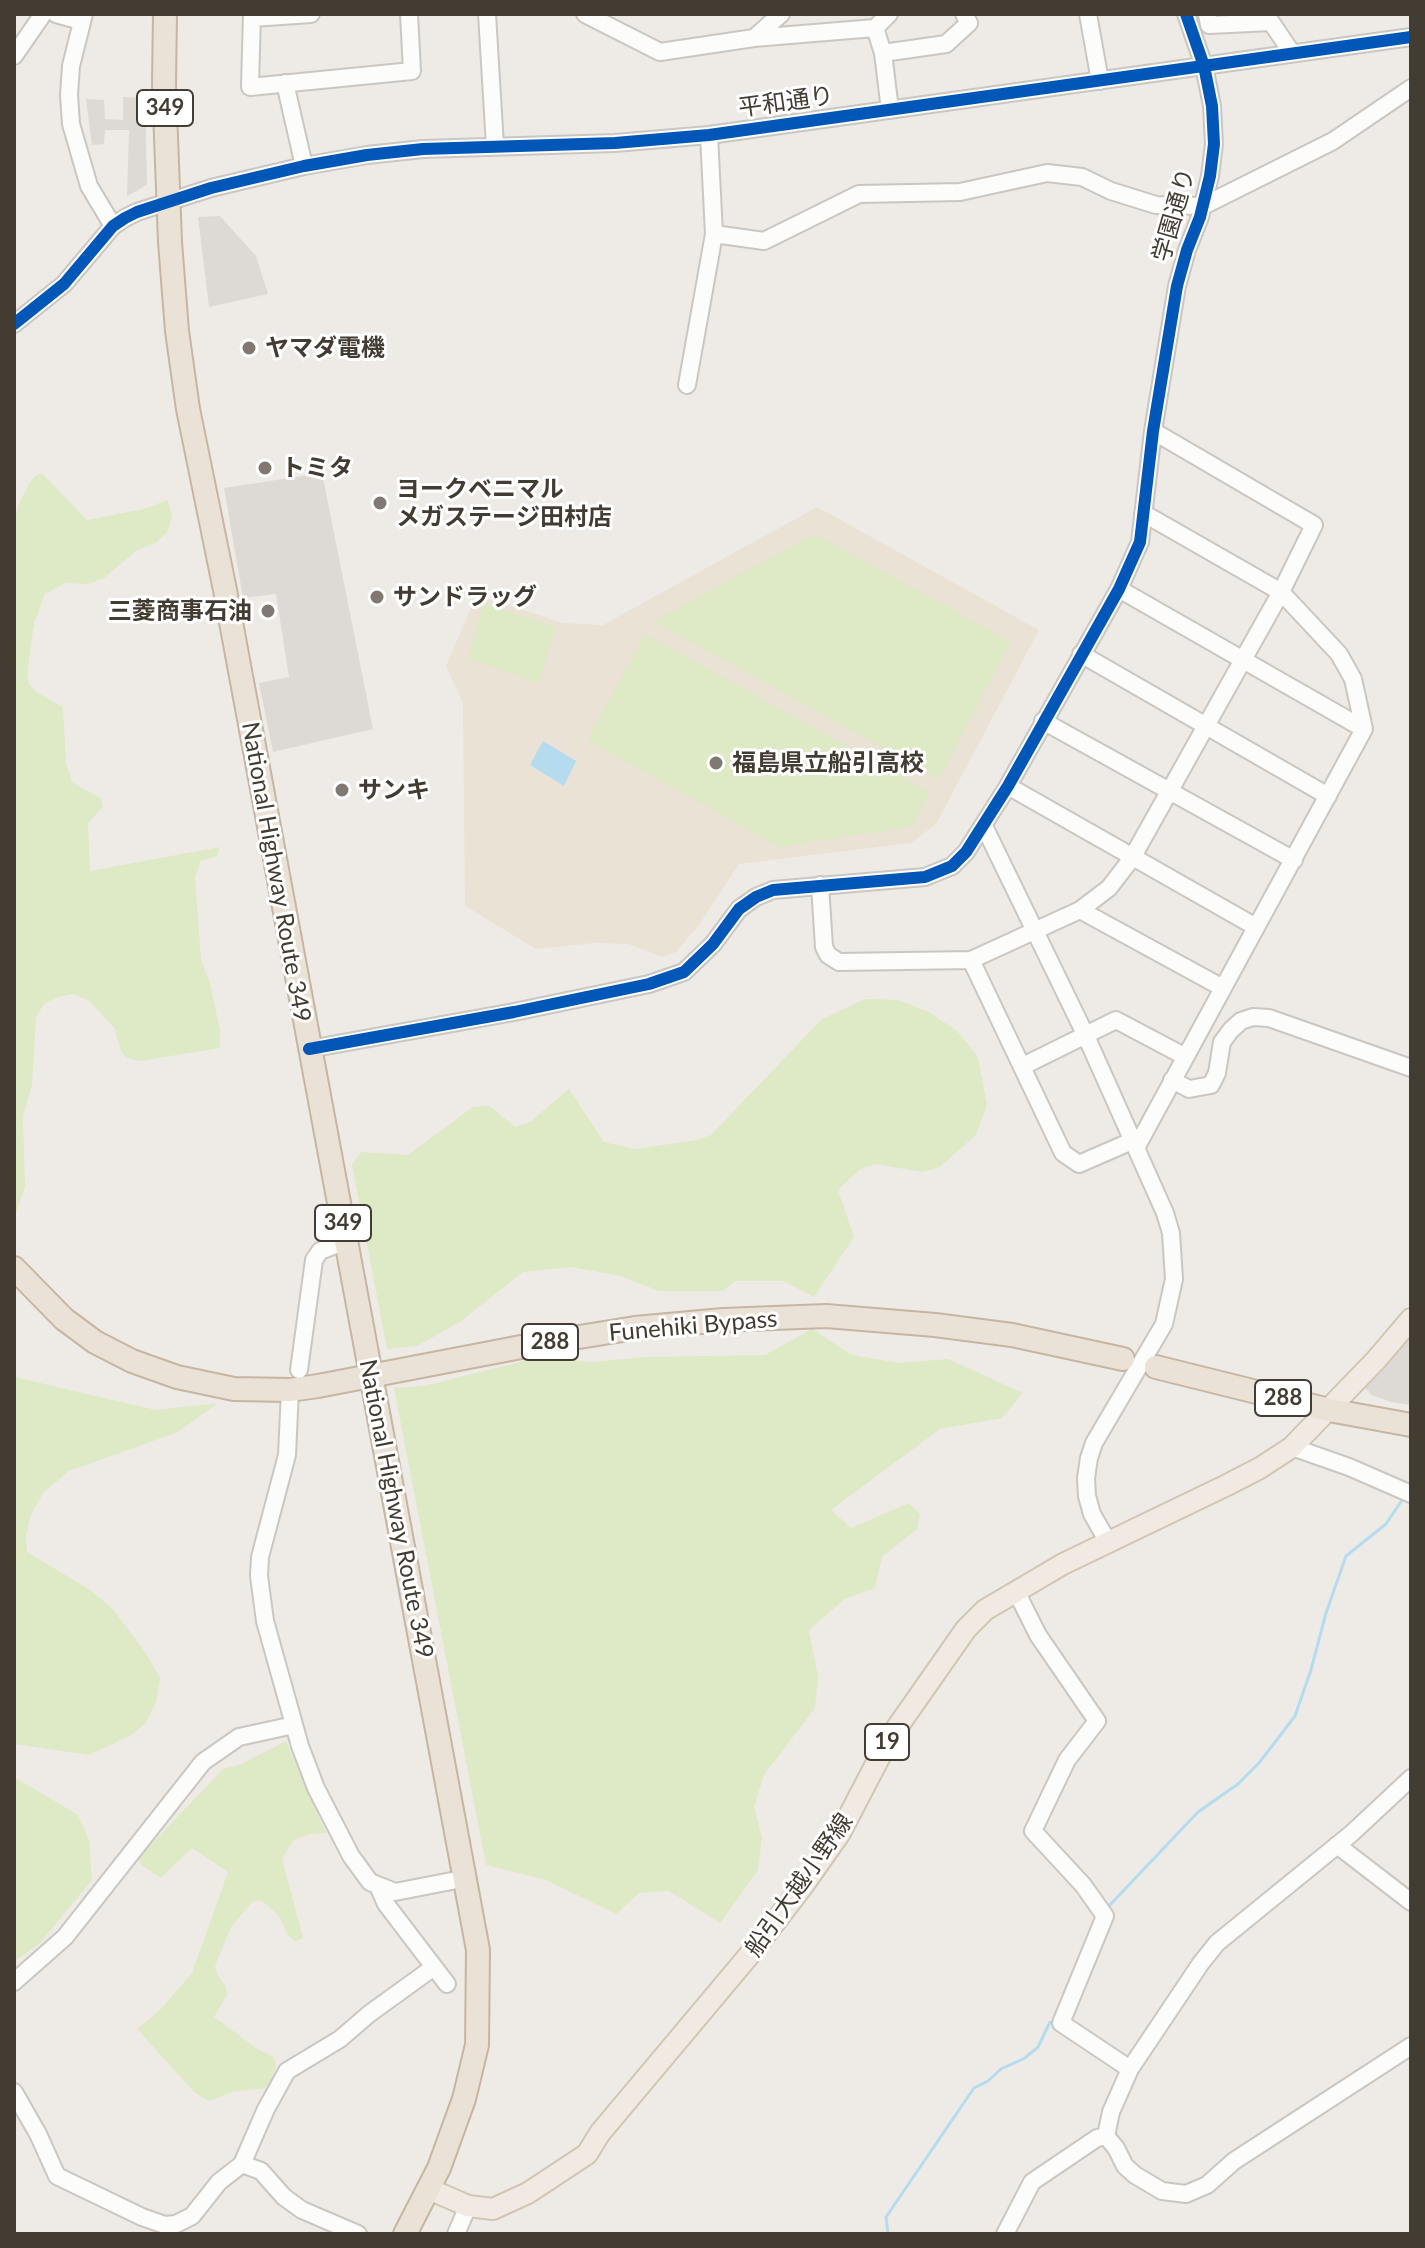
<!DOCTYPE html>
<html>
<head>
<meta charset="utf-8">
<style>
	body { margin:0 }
	#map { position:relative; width:1425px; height:2248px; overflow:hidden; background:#eeebe6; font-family:Lato,sans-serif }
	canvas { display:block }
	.frame { position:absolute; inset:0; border:16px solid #433c33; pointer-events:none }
</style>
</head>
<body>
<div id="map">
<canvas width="1425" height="2248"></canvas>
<div class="frame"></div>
</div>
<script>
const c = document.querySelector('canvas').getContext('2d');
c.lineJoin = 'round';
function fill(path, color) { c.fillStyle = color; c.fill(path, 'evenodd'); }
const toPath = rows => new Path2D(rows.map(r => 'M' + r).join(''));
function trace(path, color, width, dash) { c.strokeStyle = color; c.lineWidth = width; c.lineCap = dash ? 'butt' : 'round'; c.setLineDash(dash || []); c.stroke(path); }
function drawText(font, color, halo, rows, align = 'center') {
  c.font = font + ' Lato,"Noto Sans JP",sans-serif'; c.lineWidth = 6; c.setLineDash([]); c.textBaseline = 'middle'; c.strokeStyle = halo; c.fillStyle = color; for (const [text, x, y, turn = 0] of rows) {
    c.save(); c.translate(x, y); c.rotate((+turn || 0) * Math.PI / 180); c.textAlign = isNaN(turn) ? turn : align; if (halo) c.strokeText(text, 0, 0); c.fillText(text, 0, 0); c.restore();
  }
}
fill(toPath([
	[817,507,1039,630,936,824,911,843,739,864,701,922,676,952,662,957,628,944,594,943,536,949,465,906,463,703,446,666,470,610,483,597,563,623,603,625]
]), '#e9e2d5');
fill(toPath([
	[42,473,87,520,144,509,167,500,172,515,168,531,157,542,136,551,104,578,88,584,65,583,45,594,34,623,27,675,29,684,35,691,63,707,66,763,72,782,100,798,103,806,88,824,90,871,220,847,217,856,201,861,195,877,201,960,210,983,220,1031,220,1048,140,1061,133,1060,125,1057,121,1051,114,1027,88,1000,73,994,58,997,44,1004,36,1017,32,1085,23,1116,25,1187,14,1219,14,523,19,503,30,482,35,476],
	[815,534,1011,642,939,779,653,621],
	[483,604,556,627,539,683,468,659],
	[645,634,930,792,913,826,779,847,587,740],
	[865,999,899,1000,929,1012,958,1032,978,1057,987,1105,976,1135,940,1167,923,1172,875,1164,860,1169,838,1190,854,1237,814,1297,783,1281,735,1281,723,1291,659,1291,620,1276,571,1267,523,1272,461,1321,417,1346,387,1349,352,1165,361,1152,408,1155,473,1107,490,1106,515,1127,531,1121,569,1089,604,1142,635,1149,697,1140,711,1135,822,1019],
	[812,1329,852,1355,900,1363,948,1359,1023,1393,1002,1418,940,1429,831,1510,851,1528,909,1503,920,1514,917,1529,882,1557,875,1588,845,1599,809,1630,818,1677,815,1708,764,1775,754,1807,762,1837,758,1870,720,1923,669,1891,639,1893,616,1914,546,1880,486,1865,394,1388,424,1386,540,1357,591,1362,647,1357,765,1355],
	[14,1377,156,1410,218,1403,178,1432,69,1471,44,1492,31,1514,26,1536,27,1552,90,1590,112,1608,147,1655,160,1678,156,1703,145,1724,131,1735,89,1755,14,1744],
	[286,1741,326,1833,309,1834,294,1840,282,1859,303,1938,295,1941,288,1935,278,1915,266,1904,260,1900,252,1902,231,1927,215,1966,217,1974,226,1987,227,1995,214,2017,259,2050,274,2057,276,2066,270,2082,265,2088,232,2092,209,2101,195,2093,137,2029,162,2008,192,1973,228,1872,192,1848,161,1878,141,1865,138,1858,223,1769,239,1765],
	[14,1777,78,1815,89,1840,92,1880,40,1943,14,1962]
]), '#dee9c5');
fill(toPath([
	[123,97,145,98,147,185,127,196,129,130,105,130,104,144,92,145,86,99,104,100,105,119,123,120],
	[220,216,256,256,268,294,209,307,198,217],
	[322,473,373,729,273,752,259,683,289,677,276,594,243,598,224,488],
	[1411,1328,1411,1405,1391,1402,1372,1395,1362,1385]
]), '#dddad6');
fill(toPath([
	[543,741,576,761,564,786,530,765]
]), '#b5dcee');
trace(toPath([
	[1107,1908,1198,1812,1238,1784,1259,1763,1295,1716,1311,1670,1326,1613,1346,1556,1386,1524,1402,1500],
	[888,2234,886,2217,974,2088,988,2081,1001,2069,1025,2058,1038,2047,1050,2022]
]), '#b5dcee', 3);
const minor = toPath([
	[56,14,81,21],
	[84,14,71,66,69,95,71,124,89,186,113,226],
	[252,14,250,87,412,71,409,14],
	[487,14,495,146],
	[585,14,660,52,754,38,875,28,889,14],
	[1088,14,1100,81],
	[1207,14,1209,25,1271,22,1292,53],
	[252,18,311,14],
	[875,28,883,53,890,110],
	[754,38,781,14],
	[883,53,946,44,969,23,964,14],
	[14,56,43,14],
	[285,83,304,166],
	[714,234,764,241,859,194,960,192,1047,173,1082,177,1111,191,1156,205,1203,206,1333,141,1411,88],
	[14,324,64,284,113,226,125,218,137,212,211,188,304,166,367,155,423,149,615,143,709,135,1411,37],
	[687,385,714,234,709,135],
	[1119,589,1364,729],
	[1081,654,1328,796],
	[1043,721,1294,860],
	[1008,786,1256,927],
	[984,826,1086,1036,1165,1213,1171,1233,1174,1279,1164,1324,1094,1443,1089,1458,1086,1478,1087,1496,1092,1514,1108,1542],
	[820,885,824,947,828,955,839,962,971,960,1080,910,1109,888,1132,858,1281,592,1314,525,1153,431],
	[1080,910,1223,988],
	[971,960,1063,1153,1079,1164,1132,1141],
	[309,1049,514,1012,649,984,684,972,713,944,739,909,756,897,773,890,925,877,952,866,966,852,1008,786,1119,589,1140,542,1153,431,1177,286,1187,250,1200,217,1210,176,1214,144,1212,106,1204,66,1186,14],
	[1023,1066,1116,1020,1184,1056],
	[1172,1080,1189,1089,1211,1085,1217,1073,1222,1042,1231,1030,1241,1021,1253,1017,1269,1018,1411,1068],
	[1136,1148,1364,729,1353,679,1339,654,1281,592,1143,513],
	[299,1370,314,1260,320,1251,346,1241],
	[290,1390,287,1455,260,1557,259,1576,265,1621,300,1746,316,1788,351,1856,370,1882,395,1892,467,1878],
	[1292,1447,1349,1467,1411,1494],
	[1016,1591,1038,1635,1097,1721,1067,1760,1033,1831,1083,1885,1105,1916,1061,2023,1130,2069],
	[1411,1778,1351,1834,1217,1943,1201,1963,1130,2069,1111,2112,1106,2136,1116,2148,1125,2166,1135,2175,1162,2191,1186,2194,1207,2185,1234,2161,1411,2046],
	[1337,1845,1411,1902],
	[379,1888,386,1904,447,1984],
	[14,1982,65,1937,203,1762,239,1737,294,1725],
	[14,2092,38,2134,57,2176,142,2217,165,2225,176,2224,192,2216,219,2182,242,2164,266,2109,287,2071,340,2039,369,2014,434,1967],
	[242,2164,261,2171,284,2197,302,2210,358,2234],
	[456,2234,468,2206],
	[1005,2234,1032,2182,1097,2138,1106,2136]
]);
const major = toPath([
	[429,2189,468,2206,493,2209,528,2193,587,2154,600,2133,756,1947,802,1887,840,1833,889,1739,966,1629,985,1610,1063,1564,1227,1485,1260,1468,1292,1447,1376,1360,1411,1319]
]);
const highway = toPath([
	[165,14,164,84,170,242,177,331,188,409,225,590,478,1950,477,2045,464,2099,439,2168,405,2234],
	[14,1268,64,1319,95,1342,132,1361,177,1377,234,1389,290,1390,318,1386,542,1343,635,1328,723,1320,826,1316,935,1325,1012,1335,1123,1359],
	[1156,1367,1329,1410,1411,1425]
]);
trace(minor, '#cac7c2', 20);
trace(major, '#d1c6b3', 24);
trace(highway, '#c6b6a1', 26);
trace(minor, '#fcfcfb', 16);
trace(major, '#f0eae2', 20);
trace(highway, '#ebe2d7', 22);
trace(toPath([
	[14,324,64,284,113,226,125,218,137,212,211,188,304,166,367,155,423,149,615,143,709,135,1411,37],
	[309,1049,514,1012,649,984,684,972,713,944,739,909,756,897,773,890,925,877,952,866,966,852,1008,786,1119,589,1140,542,1153,431,1177,286,1187,250,1200,217,1210,176,1214,144,1212,106,1204,66,1186,14]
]), '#0057b8', 12);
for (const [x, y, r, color] of [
	[249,348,8,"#7f7972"],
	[265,468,8,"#7f7972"],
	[380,503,8,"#7f7972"],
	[377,597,8,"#7f7972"],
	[268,611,8,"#7f7972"],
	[716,763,8,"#7f7972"],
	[342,790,8,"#7f7972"]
]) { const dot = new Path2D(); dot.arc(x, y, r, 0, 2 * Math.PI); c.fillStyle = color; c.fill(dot); trace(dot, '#fff', 3); }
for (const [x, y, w] of [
	[165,108,56],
	[343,1223,56],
	[550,1342,56],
	[1283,1398,56],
	[887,1742,44]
]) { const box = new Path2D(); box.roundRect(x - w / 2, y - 18, w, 36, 6); c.fillStyle = '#fff'; c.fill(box); trace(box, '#433c33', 2); }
drawText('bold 22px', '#433c33', null, [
	["349",165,108],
	["349",343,1223],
	["288",550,1342],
	["288",1283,1398],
	["19",887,1742]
]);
drawText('24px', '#433c33', '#fff', [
	["平和通り",786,102,-8],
	["学園通り",1174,215,-74],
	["National Highway Route 349",276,872,80],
	["Funehiki Bypass",693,1326,-5],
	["National Highway Route 349",396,1509,79],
	["船引大越小野線",799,1885,-55]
]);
drawText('bold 24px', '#433c33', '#fff', [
	["ヤマダ電機",265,348],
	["トミタ",281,468],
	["ヨークベニマル",396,489],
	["メガステージ田村店",396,517],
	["サンドラッグ",393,597],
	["三菱商事石油",252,611,"right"],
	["福島県立船引高校",732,763],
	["サンキ",358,790]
], 'left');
</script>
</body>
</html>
